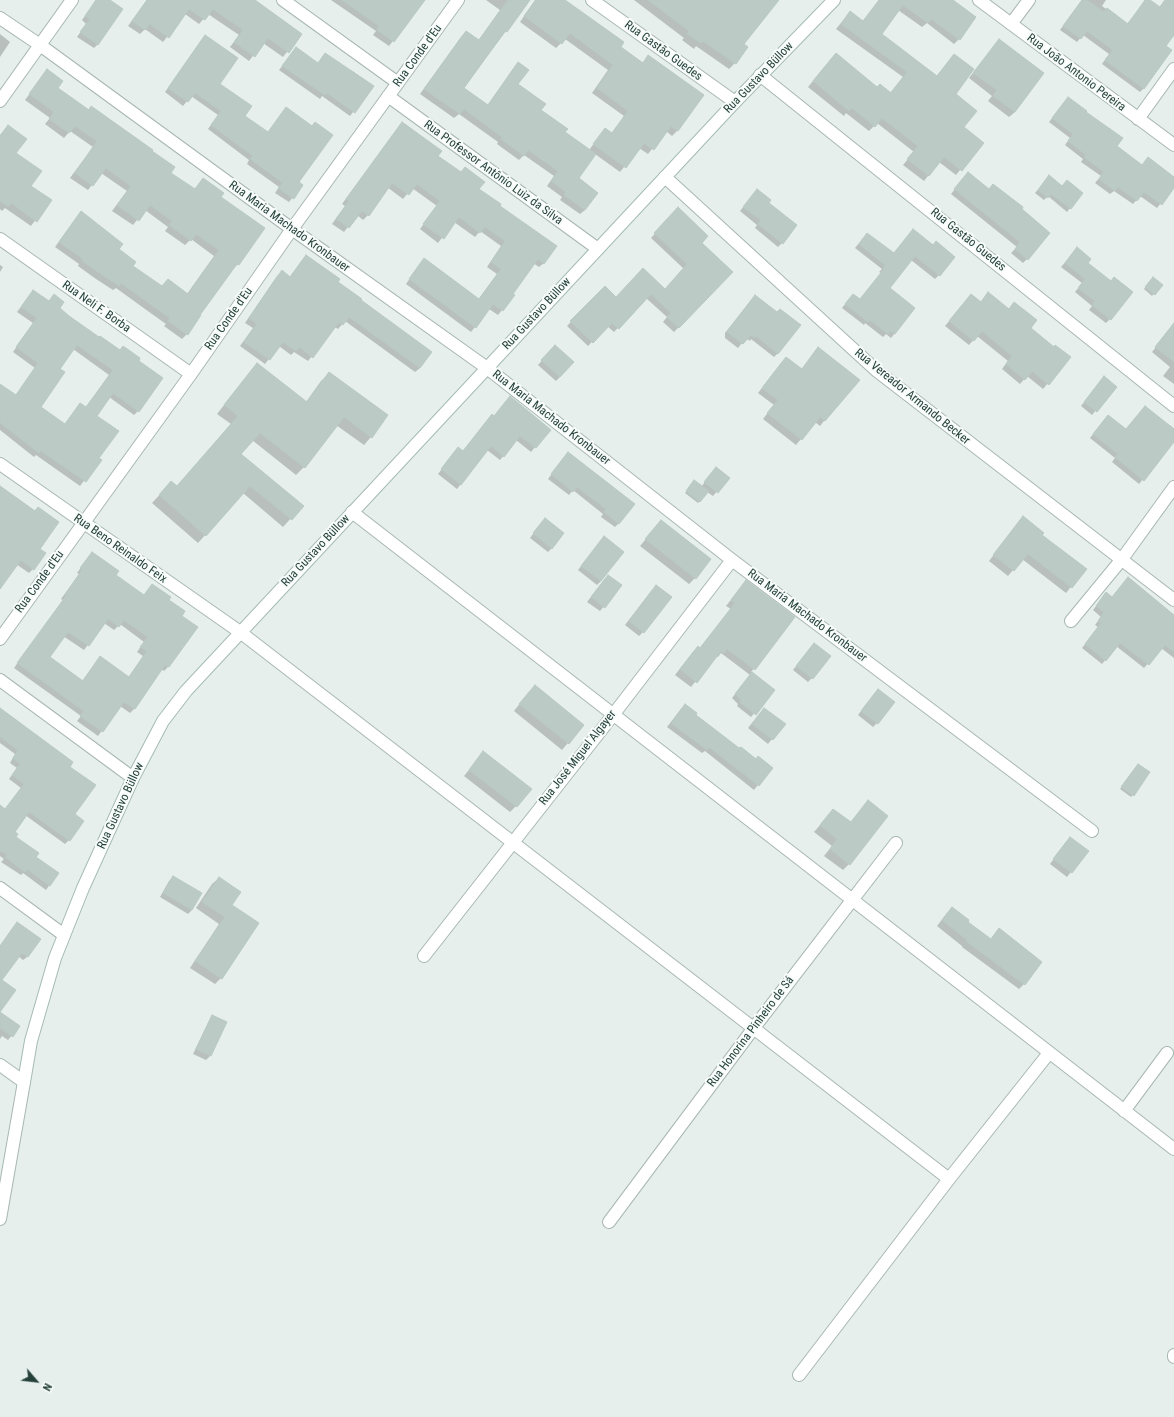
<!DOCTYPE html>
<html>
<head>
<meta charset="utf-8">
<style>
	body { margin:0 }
	#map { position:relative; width:1174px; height:1417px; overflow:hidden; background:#e6efeb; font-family:"Roboto Condensed",sans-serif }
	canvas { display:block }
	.north { position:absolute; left:16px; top:1361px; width:40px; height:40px; -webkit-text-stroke:3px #f7fbf9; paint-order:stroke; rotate:118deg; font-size:11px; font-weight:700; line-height:16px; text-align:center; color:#24413a }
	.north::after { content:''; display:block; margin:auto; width:14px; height:18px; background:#24413a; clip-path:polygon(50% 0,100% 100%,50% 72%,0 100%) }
</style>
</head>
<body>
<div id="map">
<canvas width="1174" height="1417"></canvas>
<div class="north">N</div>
</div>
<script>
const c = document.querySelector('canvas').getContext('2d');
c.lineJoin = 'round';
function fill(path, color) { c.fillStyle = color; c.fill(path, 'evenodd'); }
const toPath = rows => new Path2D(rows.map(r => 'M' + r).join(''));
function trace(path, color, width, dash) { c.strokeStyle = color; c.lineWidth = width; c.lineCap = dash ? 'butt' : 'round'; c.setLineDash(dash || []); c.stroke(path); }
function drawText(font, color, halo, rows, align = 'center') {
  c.font = font + ' "Roboto Condensed",sans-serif'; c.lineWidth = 4; c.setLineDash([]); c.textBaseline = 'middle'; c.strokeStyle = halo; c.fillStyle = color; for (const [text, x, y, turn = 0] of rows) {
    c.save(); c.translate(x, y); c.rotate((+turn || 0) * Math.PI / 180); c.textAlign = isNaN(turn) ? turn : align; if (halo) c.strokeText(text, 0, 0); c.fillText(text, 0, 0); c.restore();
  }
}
fill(toPath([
	[96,0,109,0,98,44,94,48,77,37,86,24,82,20],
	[147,0,254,0,301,34,283,57,263,43,249,61,230,47,239,35,208,14,199,24,185,14,163,42,145,29,140,34,128,26],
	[331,0,424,0,389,46,373,35,376,31],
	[486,0,521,0,506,31,463,89,487,106,514,68,517,85,540,110,564,132,589,150,605,129,611,134,624,116,592,93,608,70,565,39,556,48,520,22,535,0,563,0,619,47,642,64,648,57,702,95,677,131,672,136,666,131,648,154,639,148,620,172,595,154,577,179,585,210,580,214,560,200,562,197,547,186,554,176,524,155,519,160,497,144,498,142,459,114,454,118,420,94,461,37,466,32,478,41,500,10],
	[634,0,778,0,743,44,735,63,729,69,696,46,694,49,682,40,684,38],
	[879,0,946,0,959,39,954,44,927,23,922,27,898,10,880,35,936,77,954,55,954,94,963,128,982,143,956,175,939,162,924,181,903,165,914,152,877,123,869,131,846,113,844,116,808,87,831,59,877,88,890,93,903,77,836,29,850,12,863,22],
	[1082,0,1106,0,1102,6,1127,24,1146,0,1148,0,1159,8,1165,0,1174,0,1174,34,1165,46,1144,88,1140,92,1102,64,1109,54,1083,35,1077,42,1060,30],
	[0,34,10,42,0,57],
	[202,40,218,84,244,116,268,133,312,127,298,183,302,186,289,202,275,193,279,187,247,164,249,160,208,129,218,115,191,96,183,106,165,92],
	[999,40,1015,112,1009,117,988,101,992,96,969,78],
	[296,48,318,64,350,71,351,70,373,86,350,116,322,96,320,99,279,70],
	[47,71,56,88,88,110,91,107,151,151,170,173,194,190,203,179,220,198,238,264,233,269,232,269,199,315,187,334,182,339,164,326,166,324,145,309,116,288,113,290,96,279,78,266,79,264,55,247,76,218,117,249,132,266,161,287,187,294,214,256,191,239,185,245,165,231,168,227,145,210,133,225,112,211,127,191,101,173,88,190,70,178,93,147,70,131,64,138,45,124,50,118,25,100],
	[1068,98,1085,112,1116,146,1142,166,1174,179,1174,186,1157,208,1140,196,1133,204,1114,191,1110,194,1095,183,1101,176,1081,162,1083,159,1065,145,1070,138,1049,122],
	[8,127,15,154,30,186,50,200,31,226,5,208,2,211,0,209,0,135],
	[398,128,437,156,498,206,544,263,539,267,533,263,511,294,513,295,502,310,498,315,489,309,471,332,406,284,420,264,478,300,497,274,487,267,501,246,480,231,475,237,454,222,438,243,420,229,437,206,412,188,403,199,387,187,368,215,363,220,357,215,344,232,332,224,345,206,342,204],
	[964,178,989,190,1020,210,1027,259,1023,263,1011,253,1017,247,951,194],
	[1046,180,1062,187,1082,193,1067,212,1048,196,1044,200,1035,193],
	[757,190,782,243,778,247,755,228,757,225,740,211],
	[674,213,700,243,732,272,674,332,663,322,667,317,646,298,614,332,607,326,588,346,567,326,605,287,616,298,665,290,684,269,651,238],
	[913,230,939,275,935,279,911,260,889,288,914,309,891,338,886,334,883,337,865,323,864,325,842,308,849,299,860,300,881,273,879,272,882,269,855,248,863,238,893,254],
	[1073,253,1087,263,1110,319,1106,323,1089,310,1092,306,1075,292,1082,283,1061,267],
	[306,256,337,282,420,368,415,372,345,321,338,329,335,327,308,361,294,352,291,355,279,346,265,364,240,346,253,328,245,323,277,276,282,272,290,277],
	[0,265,3,267,0,272],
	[1151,280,1161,285,1152,296,1144,289],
	[33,291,99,338,138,411,134,415,109,397,96,416,98,458,100,460,80,486,36,455,34,457,0,430,0,385,15,396,35,368,13,352,33,323,17,312],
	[73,349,109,375,86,408,80,404,64,425,39,407,59,369],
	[971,295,980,303,984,298,1008,310,1014,303,1030,328,1054,348,1069,358,1043,389,1027,376,1020,384,1002,369,1008,361,977,336,969,345,945,326],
	[751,300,778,353,774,357,751,339,750,341,746,338,738,348,725,338,725,333],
	[1174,325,1174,384,1163,376,1170,367,1152,352],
	[551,350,560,377,556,381,538,365],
	[813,354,839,402,820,426,815,422,796,445,763,419,774,405,758,393,781,363,801,370],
	[257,364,306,402,321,381,329,374,371,437,364,445,336,425,304,467,296,475,252,440,240,454,302,506,283,527,243,493,198,543,152,503,164,490,176,487,231,424,217,414,250,372],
	[1100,382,1115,387,1092,415,1081,406],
	[1145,407,1169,426,1170,425,1174,429,1174,441,1139,484,1112,462,1115,458,1090,438,1104,420,1126,430],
	[492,415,494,417,549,430,531,452,516,440,500,460,487,450,457,489,438,474,454,453,462,452],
	[564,458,619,523,615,527,601,517,603,514,573,490,569,495,548,479],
	[713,472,728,478,713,496,707,492,698,503,685,493,693,483,701,487],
	[0,486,34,511,38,508,39,549,33,569,29,573,16,564,0,588],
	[1023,518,1041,535,1085,569,1066,593,1022,559,1008,576,989,561],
	[661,521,695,578,689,584,640,546],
	[541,523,552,548,548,552,530,538],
	[600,542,601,581,597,585,578,570],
	[92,553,115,575,144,596,152,585,181,616,196,627,168,667,164,671,161,669,134,709,130,713,120,706,98,736,77,721,81,716,14,668,63,600,61,599,79,574,77,573],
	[104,623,114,630,120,624,144,642,137,652,143,656,128,678,96,662,82,681,48,657,63,636,84,650],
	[604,580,621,586,600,611,587,602],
	[741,587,794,617,751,672,773,690,751,717,737,706,738,704,732,698,750,675,721,653,718,657,716,656,691,687,675,675,693,652,698,647,700,648,731,609,726,606],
	[652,590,643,632,639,636,625,625],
	[1103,597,1112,598,1174,617,1174,658,1161,648,1144,668,1116,646,1102,664,1082,648,1098,627,1095,625,1101,617,1093,610],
	[814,644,812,678,808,682,793,670],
	[529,692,583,725,562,750,514,711],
	[874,694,877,723,873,727,858,715],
	[681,709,694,715,739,749,771,768,754,790,705,751,702,753,667,727],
	[0,710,69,767,73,815,69,840,65,844,25,815,13,832,14,837,35,857,58,873,46,890,23,873,21,875,1,862,4,859,0,856,0,807,5,810,21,788,9,779,17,768,10,763,15,754,0,743],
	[760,713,784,724,768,744,748,728],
	[483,753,516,806,510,812,464,776],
	[1137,767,1149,772,1131,797,1120,789],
	[868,802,849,864,843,870,824,856,832,846,814,832,833,810,850,823],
	[1066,842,1087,851,1067,877,1050,864],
	[173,877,192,910,188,914,160,897,169,881],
	[219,878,230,905,221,978,215,984,190,968,219,924,196,908,212,884],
	[947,913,967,922,990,940,999,930,1024,984,1019,989,962,947,962,946,937,926],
	[13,927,27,957,23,960,18,956,1,981,0,1011,0,946],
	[0,1013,19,1027,8,1040,2,1036,0,1039],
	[213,1017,226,1023,210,1056,206,1060,193,1054,209,1021]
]), '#0003');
const building = toPath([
	[96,0,110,0,123,9,98,45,80,32,90,19,85,16,96,0],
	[147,0,255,0,302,34,289,53,268,38,255,57,234,42,243,30,213,9,205,20,189,9,169,38,150,24,145,30,132,21,147,0],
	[342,0,425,0,394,42,377,30,379,26,342,0],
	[508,0,530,0,507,32,505,31,464,88,488,105,518,62,529,70,518,84,546,104,541,110,568,129,565,132,596,154,579,178,598,193,585,210,564,195,566,192,551,181,558,171,528,150,524,156,501,139,502,137,464,109,460,114,424,89,466,31,479,40,508,0],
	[536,0,565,0,624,42,621,47,643,63,648,55,704,95,678,131,671,126,654,150,644,143,626,168,593,144,605,128,612,133,628,111,597,88,613,65,570,33,562,44,524,16,536,0],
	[648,0,779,0,744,44,748,47,736,64,703,41,701,43,687,34,689,31,648,0],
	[879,0,953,0,976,17,960,40,931,19,928,23,903,5,882,34,937,76,954,54,974,69,956,94,977,111,964,127,984,143,962,171,944,157,929,176,907,159,918,146,882,118,875,127,852,108,849,111,813,81,836,53,877,87,880,84,891,93,907,72,841,24,850,11,863,21,879,0],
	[1082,0,1087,0,1104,12,1107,8,1128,24,1145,0,1150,0,1160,7,1165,0,1174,0,1174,35,1166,46,1172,50,1144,89,1105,60,1113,50,1087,31,1081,39,1063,26,1082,0],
	[205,35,238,58,220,84,252,106,245,116,268,132,286,107,312,126,315,122,333,135,299,182,303,185,294,199,278,188,283,183,250,159,253,156,211,125,221,111,195,93,188,102,168,88,205,35],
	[999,39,1044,73,1015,112,993,96,997,90,973,73,999,39],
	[296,47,318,63,325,53,374,86,355,113,327,93,325,95,282,66,296,47],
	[47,69,63,81,58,88,89,110,91,106,153,150,152,151,175,167,171,173,195,189,203,178,224,193,221,197,265,228,239,265,237,264,200,315,201,315,188,335,168,321,170,318,150,304,121,283,119,286,101,274,82,261,83,259,59,242,81,211,123,244,119,249,136,262,133,266,162,286,168,279,188,294,219,250,196,234,191,241,169,225,172,221,150,205,139,221,117,205,131,186,106,168,93,186,75,173,97,141,75,126,69,133,49,119,54,112,29,94,47,69],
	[1068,97,1087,111,1086,112,1123,138,1117,146,1142,165,1148,157,1174,177,1174,188,1162,205,1144,192,1137,201,1118,187,1115,191,1099,179,1104,172,1084,157,1086,155,1068,141,1073,134,1052,118,1068,97],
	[402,122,442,151,438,156,461,172,465,167,485,182,479,189,501,204,500,206,557,246,544,264,538,259,513,294,515,295,503,311,493,304,476,328,409,279,424,258,479,299,501,269,491,262,505,241,485,227,480,233,459,217,444,239,423,224,440,201,417,184,409,195,392,183,369,216,362,211,349,228,336,219,349,201,346,199,402,122],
	[8,125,27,139,16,153,42,171,31,186,52,200,37,222,11,203,8,207,0,201,0,136,8,125],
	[968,172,989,189,993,184,1023,207,1022,209,1050,233,1028,260,1015,249,1020,242,954,189,968,172],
	[1049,175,1062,186,1067,180,1083,193,1071,209,1051,194,1048,198,1038,190,1049,175],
	[757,189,771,200,769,203,797,225,783,244,758,224,761,220,743,207,757,189],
	[678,207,708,236,702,243,733,272,679,328,667,317,671,313,651,294,619,329,612,323,593,343,570,321,605,286,616,297,643,268,665,289,687,264,654,233,678,207],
	[913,229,933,245,936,241,955,257,940,276,915,256,890,288,915,308,895,334,890,331,888,334,870,320,868,322,845,304,853,294,860,299,884,269,883,268,885,265,859,244,867,233,894,253,913,229],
	[1077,247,1091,259,1088,263,1111,281,1114,277,1133,292,1111,320,1092,305,1095,301,1078,288,1085,279,1065,263,1077,247],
	[306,255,340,279,338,282,362,299,361,300,432,352,420,368,349,317,343,325,339,322,313,358,299,347,296,351,283,342,270,360,244,342,257,324,249,318,282,270,290,277,306,255],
	[1153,277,1163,285,1155,295,1145,287,1153,277],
	[33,290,49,301,54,294,64,302,60,308,69,316,99,337,100,336,120,350,123,346,140,358,139,361,163,378,139,412,113,393,97,416,119,431,99,458,102,460,86,482,41,451,39,453,0,423,0,384,16,395,38,363,16,347,37,318,21,307,33,290],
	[77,345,113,370,86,407,80,403,65,424,41,407,65,372,60,369,77,345],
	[988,292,1009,309,1014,302,1037,320,1031,328,1054,347,1055,345,1071,357,1049,385,1032,371,1025,380,1006,364,1012,356,982,331,974,341,949,321,971,294,981,302,988,292],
	[755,295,777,312,780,309,801,325,778,354,756,336,755,338,751,335,743,344,727,332,755,295],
	[1174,323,1174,362,1155,347,1174,323],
	[555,345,574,362,560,377,541,360,555,345],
	[818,347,860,380,825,421,820,417,802,440,767,413,778,400,762,388,786,357,802,369,818,347],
	[257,363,307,402,329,372,388,415,372,438,344,417,305,468,260,433,241,454,304,506,292,520,250,486,206,536,159,495,171,481,177,486,238,416,224,405,257,363],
	[1104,376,1117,387,1097,412,1084,402,1104,376],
	[510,396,551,430,536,448,520,436,504,457,491,446,461,485,441,469,458,447,463,451,492,414,494,416,510,396],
	[1145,406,1174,429,1174,442,1144,481,1115,457,1118,454,1093,434,1108,415,1126,429,1145,406],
	[568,452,635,504,619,524,604,512,606,509,577,487,573,492,551,474,568,452],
	[716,467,730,478,718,493,704,482,716,467],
	[694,480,709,491,700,502,686,491,694,480],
	[0,486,35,511,38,507,59,522,40,549,46,553,34,570,21,560,0,589,0,486],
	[1023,516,1044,533,1042,535,1087,569,1072,588,1028,554,1014,571,993,555,1023,516],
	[545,518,564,533,552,549,533,533,545,518],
	[661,520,711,559,696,579,645,539,661,520],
	[604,536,624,552,601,581,581,566,604,536],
	[92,552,119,571,116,575,144,595,152,584,171,597,169,600,185,611,182,616,198,627,169,667,165,665,135,709,124,702,103,732,80,716,84,711,17,663,66,596,65,595,82,570,80,568,92,552],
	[108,619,119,627,124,620,148,637,140,647,147,651,129,677,100,656,83,681,50,657,68,632,89,646,108,619],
	[608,575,622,585,605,608,591,597,608,575],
	[1128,577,1174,615,1174,652,1165,645,1149,665,1120,643,1106,661,1085,644,1101,623,1098,621,1104,612,1096,606,1106,592,1112,597,1128,577],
	[746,580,795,617,755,670,727,649,724,653,721,651,697,683,680,669,698,646,700,648,735,603,731,600,746,580],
	[656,585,672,597,644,633,629,621,656,585],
	[814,643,831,656,813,679,796,666,814,643],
	[752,672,775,690,756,715,740,702,741,700,735,694,752,672],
	[535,685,584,725,569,744,519,704,535,685],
	[878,689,895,702,878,724,861,711,878,689],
	[685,704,697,713,696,715,739,748,741,747,756,759,758,756,773,768,759,786,709,747,707,750,671,723,685,704],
	[0,708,73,762,70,767,96,785,75,814,84,821,70,841,29,812,15,832,18,834,16,837,39,853,36,857,59,873,50,886,27,869,25,872,5,857,7,854,1,851,0,852,0,805,5,809,24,784,12,775,20,764,13,758,18,750,0,737,0,708],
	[764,708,786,724,773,740,752,724,764,708],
	[483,751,532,789,517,807,469,770,483,751],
	[1138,764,1150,772,1134,796,1121,787,1138,764],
	[868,800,888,816,850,865,830,849,837,839,820,825,833,809,851,822,868,800],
	[1070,837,1089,851,1072,873,1053,859,1070,837],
	[173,876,202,893,192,910,163,893,173,876],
	[219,877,241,892,232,905,259,923,222,979,195,961,225,917,202,902,219,877],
	[952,907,969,920,968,922,991,939,999,928,1042,962,1025,985,966,941,967,940,942,920,952,907],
	[17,922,41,939,28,957,22,953,2,980,16,990,0,1012,20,1026,13,1037,0,1028,0,946,17,922],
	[212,1015,227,1022,211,1056,196,1049,212,1015]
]);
fill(building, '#bbcac4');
trace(building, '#b8c9c2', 1);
const minor = toPath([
	[283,0,398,83],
	[592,0,735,102],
	[979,0,1174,145],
	[0,18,40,45,292,229,487,368,732,560,1092,831],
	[1011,24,1029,0],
	[760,75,1174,406],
	[388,96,598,249],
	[0,101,72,0],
	[1138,119,1174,69],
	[665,177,877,371,1174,600],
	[0,239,191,374],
	[0,464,240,632,949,1179],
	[352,512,1174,1149],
	[1071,621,1122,559,1174,487],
	[0,639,191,374,292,229,458,0],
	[0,680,133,778],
	[0,888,64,935],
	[424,956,613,715,732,560],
	[0,1065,24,1082],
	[1124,1111,1167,1053],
	[609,1222,753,1029,896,843],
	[1174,1355,1174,1357],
	[799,1375,949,1179,1049,1053]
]);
const tertiary = toPath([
	[0,1219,24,1082]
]);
const secondary = toPath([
	[24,1082,31,1041,55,958,83,888,133,778,163,721,186,691,735,102,834,0]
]);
trace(minor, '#a8b7b2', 14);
trace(tertiary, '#a8b7b2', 14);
trace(secondary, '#a4bbb3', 14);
trace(minor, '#fff', 12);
trace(tertiary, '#fff', 12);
trace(secondary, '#fff', 12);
drawText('12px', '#24413a', '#f7fbf9', [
	["Rua Gastão Guedes",663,51,36],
	["Rua Conde d'Eu",418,56,-54],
	["Rua João Antonio Pereira",1076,73,37],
	["Rua Gustavo Büllow",759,78,-46],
	["Rua Professor Antônio Luiz da Silva",493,173,36],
	["Rua Maria Machado Kronbauer",289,227,36],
	["Rua Gastão Guedes",968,240,39],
	["Rua Neli F. Borba",96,307,35],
	["Rua Gustavo Büllow",537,314,-47],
	["Rua Conde d'Eu",229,319,-55],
	["Rua Vereador Armando Becker",912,397,39],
	["Rua Maria Machado Kronbauer",551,418,38],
	["Rua Beno Reinaldo Feix",120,549,35],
	["Rua Gustavo Büllow",316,551,-47],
	["Rua Conde d'Eu",40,582,-54],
	["Rua Maria Machado Kronbauer",807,616,37],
	["Rua José Miguel Algayer",578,758,-52],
	["Rua Gustavo Büllow",121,806,-65],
	["Rua Honorina Pinheiro de Sá",751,1032,-53]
]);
</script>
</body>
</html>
